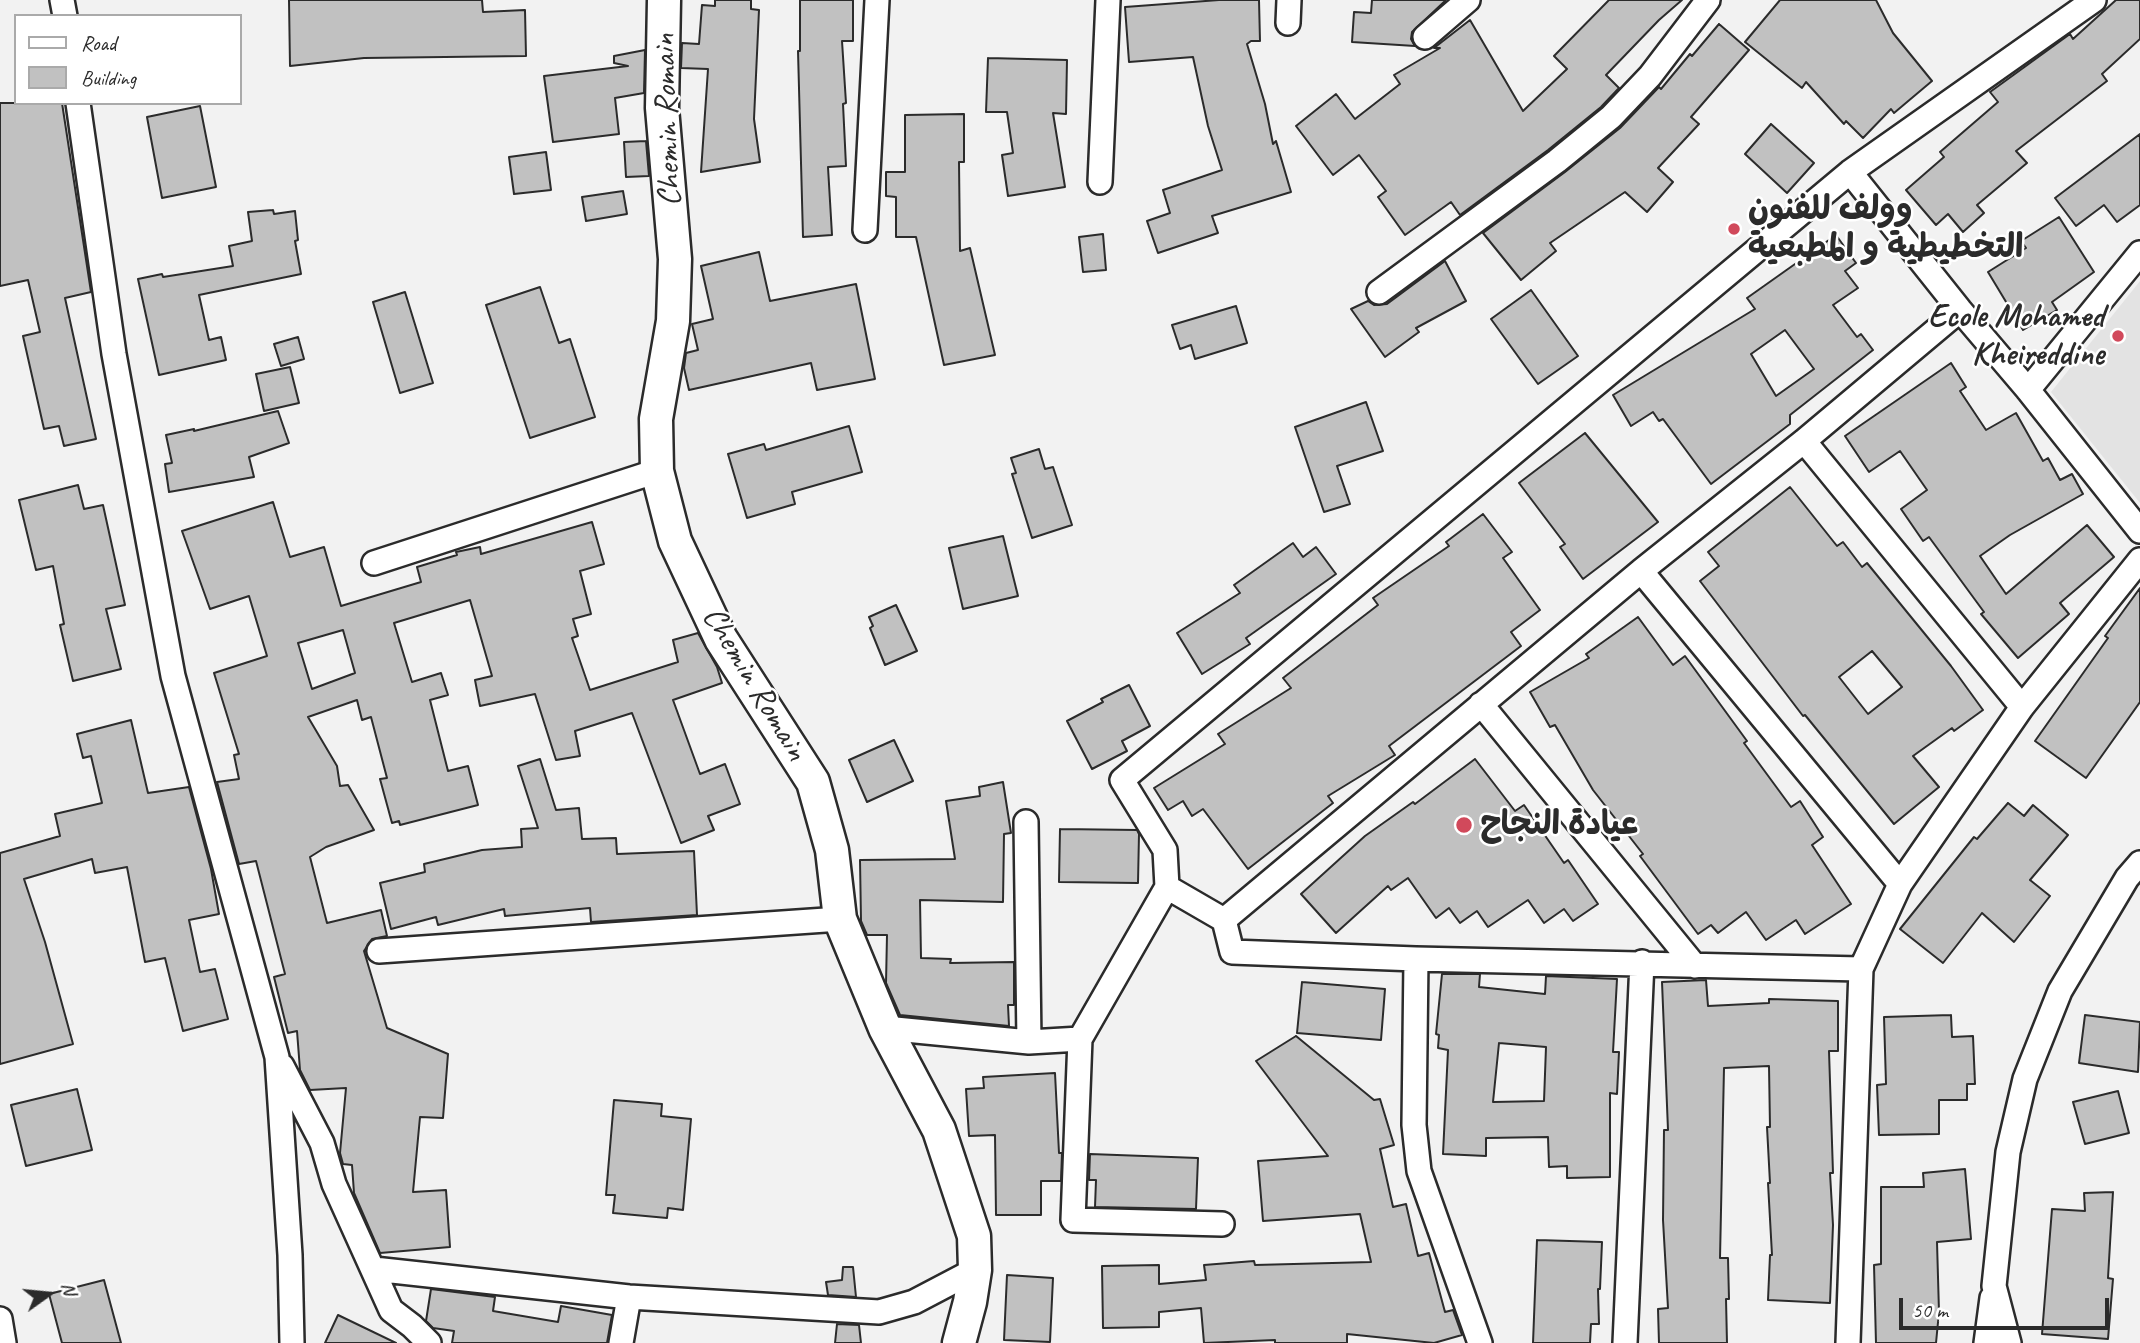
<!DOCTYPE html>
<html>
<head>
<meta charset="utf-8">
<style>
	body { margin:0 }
	#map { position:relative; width:2140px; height:1343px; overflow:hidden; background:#f2f2f2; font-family:Caveat,sans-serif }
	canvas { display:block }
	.legend { position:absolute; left:14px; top:14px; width:228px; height:91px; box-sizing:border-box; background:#fff; border:2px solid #aaa; margin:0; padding:9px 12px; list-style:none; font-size:21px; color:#2b2b2b }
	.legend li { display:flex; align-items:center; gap:14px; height:35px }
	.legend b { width:35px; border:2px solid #aaa }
	.north { position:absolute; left:14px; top:1259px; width:70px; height:70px; -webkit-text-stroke:5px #fff; paint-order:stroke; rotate:75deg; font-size:19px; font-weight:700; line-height:28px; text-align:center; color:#2b2b2b }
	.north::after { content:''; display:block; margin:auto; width:24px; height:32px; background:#2b2b2b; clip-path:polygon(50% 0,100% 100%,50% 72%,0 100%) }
	.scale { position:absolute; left:1899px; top:1298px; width:210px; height:32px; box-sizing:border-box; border:4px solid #2b2b2b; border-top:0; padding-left:9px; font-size:21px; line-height:24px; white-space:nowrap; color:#2b2b2b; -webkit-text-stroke:5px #fff; paint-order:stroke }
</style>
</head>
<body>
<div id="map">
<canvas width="2140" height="1343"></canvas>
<ul class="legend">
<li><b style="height:9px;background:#fff"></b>Road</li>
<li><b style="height:19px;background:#c1c1c1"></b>Building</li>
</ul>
<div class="north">N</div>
<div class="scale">50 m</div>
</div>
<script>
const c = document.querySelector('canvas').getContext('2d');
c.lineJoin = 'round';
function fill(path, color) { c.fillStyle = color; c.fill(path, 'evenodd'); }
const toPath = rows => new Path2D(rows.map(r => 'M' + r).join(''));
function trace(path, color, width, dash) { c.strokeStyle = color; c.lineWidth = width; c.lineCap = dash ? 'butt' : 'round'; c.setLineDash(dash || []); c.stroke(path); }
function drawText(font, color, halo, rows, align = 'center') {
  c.font = font + ' Caveat,"Playpen Sans Arabic",sans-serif'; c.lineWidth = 5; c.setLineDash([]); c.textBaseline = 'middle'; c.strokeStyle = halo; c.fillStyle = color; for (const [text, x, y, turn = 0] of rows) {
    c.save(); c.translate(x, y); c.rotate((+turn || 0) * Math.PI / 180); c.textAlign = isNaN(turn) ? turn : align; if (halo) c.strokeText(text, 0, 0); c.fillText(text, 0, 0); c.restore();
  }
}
fill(toPath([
	[2140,281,2140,503,2051,392]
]), '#e3e3e3');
const building = toPath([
	[289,0,482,0,483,12,525,10,526,56,364,58,290,66,289,0],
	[715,0,751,0,751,9,759,10,754,119,760,162,701,172,708,69,681,68,682,43,699,44,702,5,715,6,715,0],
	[800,0,853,0,853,41,842,41,846,103,843,104,846,166,828,167,832,235,803,237,798,51,800,51,800,0],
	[1219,0,1259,0,1260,41,1251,41,1247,44,1265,104,1273,144,1276,141,1291,192,1212,216,1218,233,1158,253,1147,221,1170,213,1163,190,1222,170,1208,126,1193,57,1129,62,1125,7,1219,0],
	[1372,0,1445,0,1445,1,1412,32,1411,39,1415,46,1352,42,1354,12,1371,13,1372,0],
	[1609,0,1682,0,1659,20,1606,75,1619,88,1601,107,1548,150,1460,215,1451,202,1405,235,1378,197,1386,191,1359,155,1333,175,1296,126,1336,94,1355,119,1400,84,1394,75,1440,48,1434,48,1470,20,1523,111,1567,69,1554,56,1609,0],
	[1780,0,1876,0,1893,33,1932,81,1894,113,1891,109,1863,138,1846,121,1844,124,1806,82,1802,88,1745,42,1780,0],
	[2116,0,2140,0,2140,39,2102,74,2107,81,2016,151,2027,163,1977,205,1984,213,1963,232,1948,214,1936,225,1906,190,1944,157,1940,152,1998,102,1990,92,2070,34,2073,39,2116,0],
	[1719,24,1749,50,1691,117,1699,124,1658,168,1673,182,1647,212,1625,192,1550,243,1556,251,1521,280,1483,233,1565,172,1620,128,1659,87,1661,89,1690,54,1692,56,1719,24],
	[645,50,644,93,615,98,619,134,553,142,544,76,628,66,614,63,614,56,645,50],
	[988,58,1067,60,1066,114,1053,113,1065,187,1008,196,1002,155,1013,153,1007,112,986,112,988,58],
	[0,103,62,103,91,292,65,298,96,439,64,446,59,426,44,429,23,336,40,332,28,280,0,286,0,103],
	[200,106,216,187,162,198,147,117,200,106],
	[964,114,964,162,959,162,960,251,970,248,995,355,944,365,916,237,896,237,896,197,886,196,886,172,905,172,905,115,964,114],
	[1771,124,1814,163,1787,193,1745,154,1771,124],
	[2140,134,2140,205,2117,222,2104,205,2076,226,2055,198,2140,134],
	[646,141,649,176,626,177,624,142,646,141],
	[546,152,551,190,514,194,509,157,546,152],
	[623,191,627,214,586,221,582,197,623,191],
	[273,210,274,214,295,211,298,240,295,241,301,274,199,295,209,340,221,337,226,360,159,375,138,279,162,274,163,277,233,266,229,246,252,241,248,212,273,210],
	[2059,217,2094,272,2052,302,2057,310,2023,330,1988,272,2026,248,2021,241,2059,217],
	[1103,234,1106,270,1083,272,1079,237,1103,234],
	[1836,235,1856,263,1845,271,1858,288,1833,305,1857,337,1861,334,1873,350,1790,415,1790,424,1711,484,1663,419,1659,421,1653,412,1631,426,1613,395,1755,309,1747,298,1836,235],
	[1785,330,1814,369,1776,396,1751,354,1785,330],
	[759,252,770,301,856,284,875,379,817,390,811,363,689,390,684,368,686,353,698,350,692,324,713,319,701,266,759,252],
	[1445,261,1466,301,1416,328,1419,332,1385,357,1351,309,1368,301,1374,305,1387,304,1445,261],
	[540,287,559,343,570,339,595,417,530,438,486,305,540,287],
	[1531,290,1578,356,1538,384,1491,319,1531,290],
	[405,292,433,383,400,393,373,302,405,292],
	[1236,306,1247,343,1195,359,1191,345,1180,349,1172,325,1236,306],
	[298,337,304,359,281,366,274,344,298,337],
	[1951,363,1966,387,1960,391,1986,430,2016,413,2043,461,2048,458,2060,480,2072,474,2083,494,2010,535,1980,556,2006,594,2087,525,2114,557,2060,603,2069,614,2018,658,1981,614,1984,612,1929,537,1923,541,1901,509,1927,490,1900,451,1869,472,1845,436,1951,363],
	[290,367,299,403,264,411,256,374,290,367],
	[1366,402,1383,451,1337,466,1350,504,1324,512,1295,427,1366,402],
	[278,411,289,443,249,457,254,477,169,492,165,464,172,463,166,435,194,429,194,431,278,411],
	[849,426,862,472,792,492,795,504,747,518,728,454,764,444,766,450,849,426],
	[1585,433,1658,522,1583,579,1560,547,1565,544,1519,483,1585,433],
	[1039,449,1045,469,1053,467,1072,525,1032,538,1012,474,1016,473,1011,458,1039,449],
	[78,485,84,509,103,505,125,605,106,609,121,669,73,681,60,625,64,624,53,566,36,570,19,500,78,485],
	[1790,487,1837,546,1843,542,1862,567,1867,563,1951,666,1983,710,1954,731,1952,728,1913,756,1939,787,1894,824,1805,715,1803,716,1700,581,1719,566,1708,552,1790,487],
	[1872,651,1902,687,1868,714,1839,677,1872,651],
	[273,502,290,557,324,547,341,606,421,582,417,567,457,555,456,552,480,547,481,554,592,522,604,564,580,571,591,614,573,619,578,636,572,638,590,690,678,662,673,640,698,633,717,667,722,683,673,700,700,774,725,764,740,804,708,816,714,830,681,843,632,713,575,731,580,756,556,760,535,694,480,706,475,680,492,676,470,600,394,623,412,682,441,673,448,695,430,700,448,771,468,766,478,805,400,825,399,821,392,823,380,779,387,778,371,717,362,720,357,700,308,717,337,766,340,786,348,785,374,830,326,847,310,857,327,923,381,910,387,936,372,939,364,951,387,1028,448,1054,443,1118,420,1117,413,1192,446,1190,450,1247,380,1253,354,1193,352,1165,343,1164,340,1153,346,1088,310,1090,300,1070,297,1031,288,1033,274,977,285,974,256,861,239,864,217,782,239,779,234,755,239,754,214,673,267,656,249,596,210,609,182,531,273,502],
	[343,630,355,673,312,689,298,643,343,630],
	[1483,514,1512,552,1503,558,1540,610,1511,632,1521,646,1389,746,1395,755,1328,796,1333,803,1248,869,1203,809,1192,816,1183,801,1168,810,1154,788,1225,744,1218,734,1291,688,1283,678,1378,605,1373,598,1449,546,1446,542,1483,514],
	[1003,536,1018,596,963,609,949,548,1003,536],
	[1293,543,1303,557,1316,547,1336,574,1246,638,1250,644,1202,674,1177,633,1240,593,1234,585,1293,543],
	[2140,588,2140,702,2086,778,2035,741,2108,638,2105,636,2140,588],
	[896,605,917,651,885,665,870,628,873,626,869,617,896,605],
	[1638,617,1673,665,1685,656,1747,741,1744,743,1791,807,1800,801,1823,837,1812,845,1851,904,1805,934,1796,920,1766,940,1746,912,1718,933,1711,925,1698,934,1640,856,1643,854,1593,790,1555,725,1550,727,1530,692,1589,658,1586,654,1638,617],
	[1129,685,1150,726,1122,741,1127,751,1092,769,1067,721,1103,702,1101,699,1129,685],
	[131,720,148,793,189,787,211,869,219,914,189,920,200,972,215,969,228,1019,183,1031,165,958,145,962,127,867,95,873,92,859,24,879,45,942,73,1044,0,1064,0,853,60,836,55,814,102,803,91,756,83,758,77,734,131,720],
	[894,740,913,781,867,802,849,760,894,740],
	[540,759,556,810,579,808,582,839,616,838,617,854,694,851,697,915,591,922,590,908,505,916,504,909,438,925,436,917,391,929,380,883,425,872,424,864,482,850,522,847,521,829,538,828,518,766,540,759],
	[1475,759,1515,811,1524,805,1564,863,1568,860,1598,904,1573,921,1564,909,1544,923,1528,900,1488,927,1477,911,1460,923,1449,908,1436,918,1408,878,1391,890,1388,886,1336,933,1301,894,1365,836,1413,802,1415,804,1475,759],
	[1003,782,1011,833,1004,834,1003,902,920,900,921,958,951,959,950,963,1014,962,1014,1005,1008,1005,1009,1026,900,1015,886,983,887,935,867,935,861,921,860,860,955,859,946,801,980,796,979,787,1003,782],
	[2008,803,2024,816,2033,805,2068,835,2030,880,2050,896,2014,942,1982,913,1943,963,1900,929,1974,837,1977,839,2008,803],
	[1060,829,1137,830,1139,834,1138,883,1059,882,1060,829],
	[1442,974,1480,974,1479,987,1545,994,1546,976,1617,979,1613,1052,1619,1052,1617,1094,1610,1093,1610,1177,1567,1178,1567,1166,1549,1167,1548,1137,1486,1138,1486,1156,1443,1154,1448,1050,1438,1048,1439,1035,1436,1034,1442,974],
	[1499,1043,1546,1047,1544,1101,1493,1102,1499,1043],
	[1706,980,1708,1006,1769,1003,1769,999,1838,1001,1838,1051,1829,1051,1833,1173,1830,1173,1833,1225,1830,1303,1768,1300,1770,1255,1772,1255,1768,1183,1770,1183,1767,1127,1770,1127,1769,1066,1724,1068,1720,1258,1728,1258,1729,1299,1726,1299,1727,1343,1659,1343,1658,1309,1668,1308,1663,1220,1664,1130,1668,1130,1662,982,1706,980],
	[1302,982,1385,989,1381,1040,1297,1033,1302,982],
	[1951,1015,1952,1037,1973,1036,1975,1084,1967,1084,1967,1100,1939,1100,1939,1134,1879,1135,1877,1085,1886,1084,1884,1017,1951,1015],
	[2085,1015,2140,1022,2138,1072,2079,1063,2085,1015],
	[1296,1036,1374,1100,1380,1099,1394,1145,1380,1149,1393,1207,1406,1204,1418,1256,1429,1253,1445,1312,1453,1310,1462,1335,1434,1343,1347,1334,1347,1343,1275,1343,1275,1340,1204,1343,1201,1308,1159,1312,1159,1327,1103,1328,1102,1266,1159,1265,1159,1284,1206,1280,1204,1265,1254,1261,1255,1265,1371,1262,1360,1214,1263,1221,1258,1161,1328,1156,1256,1061,1296,1036],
	[1055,1073,1059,1153,1062,1153,1061,1181,1041,1181,1041,1215,996,1215,995,1135,969,1136,966,1089,984,1088,983,1077,1055,1073],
	[77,1089,92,1150,26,1166,11,1105,77,1089],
	[2118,1091,2129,1133,2085,1144,2073,1102,2118,1091],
	[614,1100,662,1104,661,1116,691,1119,683,1210,668,1208,667,1218,613,1213,615,1195,606,1195,614,1100],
	[1090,1154,1198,1158,1196,1209,1095,1207,1096,1180,1089,1180,1090,1154],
	[1965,1169,1971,1239,1937,1242,1939,1312,1936,1343,1876,1343,1874,1265,1881,1264,1881,1187,1924,1187,1923,1173,1965,1169],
	[2113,1192,2108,1278,2113,1279,2108,1339,2042,1334,2052,1209,2085,1211,2084,1193,2113,1192],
	[1537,1240,1602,1242,1600,1289,1598,1289,1599,1324,1591,1324,1590,1343,1533,1343,1537,1240],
	[843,1267,853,1267,856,1297,828,1295,826,1282,842,1280,843,1267],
	[1007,1275,1053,1278,1050,1342,1004,1340,1007,1275],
	[104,1280,121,1343,62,1343,49,1294,104,1280],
	[431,1289,495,1297,493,1311,558,1322,561,1306,612,1315,607,1343,452,1343,454,1331,433,1328,426,1321,431,1289],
	[338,1315,396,1343,325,1343,338,1315],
	[837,1324,859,1325,861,1343,835,1343,837,1324]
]);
fill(building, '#c1c1c1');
trace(building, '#2b2b2b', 2);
const street = toPath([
	[62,0,65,16],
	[1288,23,1289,0],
	[1425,37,1468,0],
	[78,103,114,354,173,676,277,1057,290,1255,292,1343],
	[1850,172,1960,310,2028,390,2140,531],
	[1100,182,1108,0],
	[865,230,877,0],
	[1379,292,1557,161,1611,117,1650,76,1708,0],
	[2028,390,2140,253],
	[1804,441,2022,707],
	[374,563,657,471],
	[1641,571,1900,884],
	[1481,704,1695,966],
	[1026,822,1029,1042],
	[1224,920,1641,571,1804,441,1960,310],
	[379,951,840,919],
	[1416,959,1414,1125,1419,1171,1480,1343],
	[1861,969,1416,959,1232,952,1224,920,1167,887,1165,850,1122,780,1850,172,2094,0],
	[885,1028,1029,1042,1080,1039,1167,887],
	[1080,1039,1073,1220,1222,1224],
	[282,1066,322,1143,334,1184,391,1310,412,1326,429,1343],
	[374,1269,629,1297,879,1312,914,1302,975,1270],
	[0,1319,4,1343],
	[621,1343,629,1297],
	[1625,1343,1642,962],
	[1848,1343,1861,969,1900,884,2022,707,2140,560],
	[1986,1343,1992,1298],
	[2009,1343,1994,1286,2008,1152,2025,1079,2060,991,2127,878,2140,863]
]);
const secondary = toPath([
	[664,0,662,108,675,259,673,321,656,419,657,471,675,541,721,639,813,782,832,850,840,919,885,1028,939,1130,974,1236,975,1270,970,1302,959,1343]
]);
trace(street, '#2b2b2b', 28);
trace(secondary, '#2b2b2b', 37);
trace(street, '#fff', 23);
trace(secondary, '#fff', 32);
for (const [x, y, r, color] of [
	[1734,229,7,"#d1495b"],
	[2118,336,7,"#d1495b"],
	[1464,825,9,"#d1495b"]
]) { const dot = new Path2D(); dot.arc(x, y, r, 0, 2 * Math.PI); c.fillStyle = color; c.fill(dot); trace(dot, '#fff', 2.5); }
drawText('33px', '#2b2b2b', '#fff', [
	["Chemin Romain",668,120,-92],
	["Chemin Romain",754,684,59]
]);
drawText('bold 33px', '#2b2b2b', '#fff', [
	["وولف للفنون",1748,210],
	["التخطيطية و المطبعية",1748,248],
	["Ecole Mohamed",2104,317,"right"],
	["Kheireddine",2104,355,"right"],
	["عيادة النجاح",1480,825]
], 'left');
</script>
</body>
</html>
